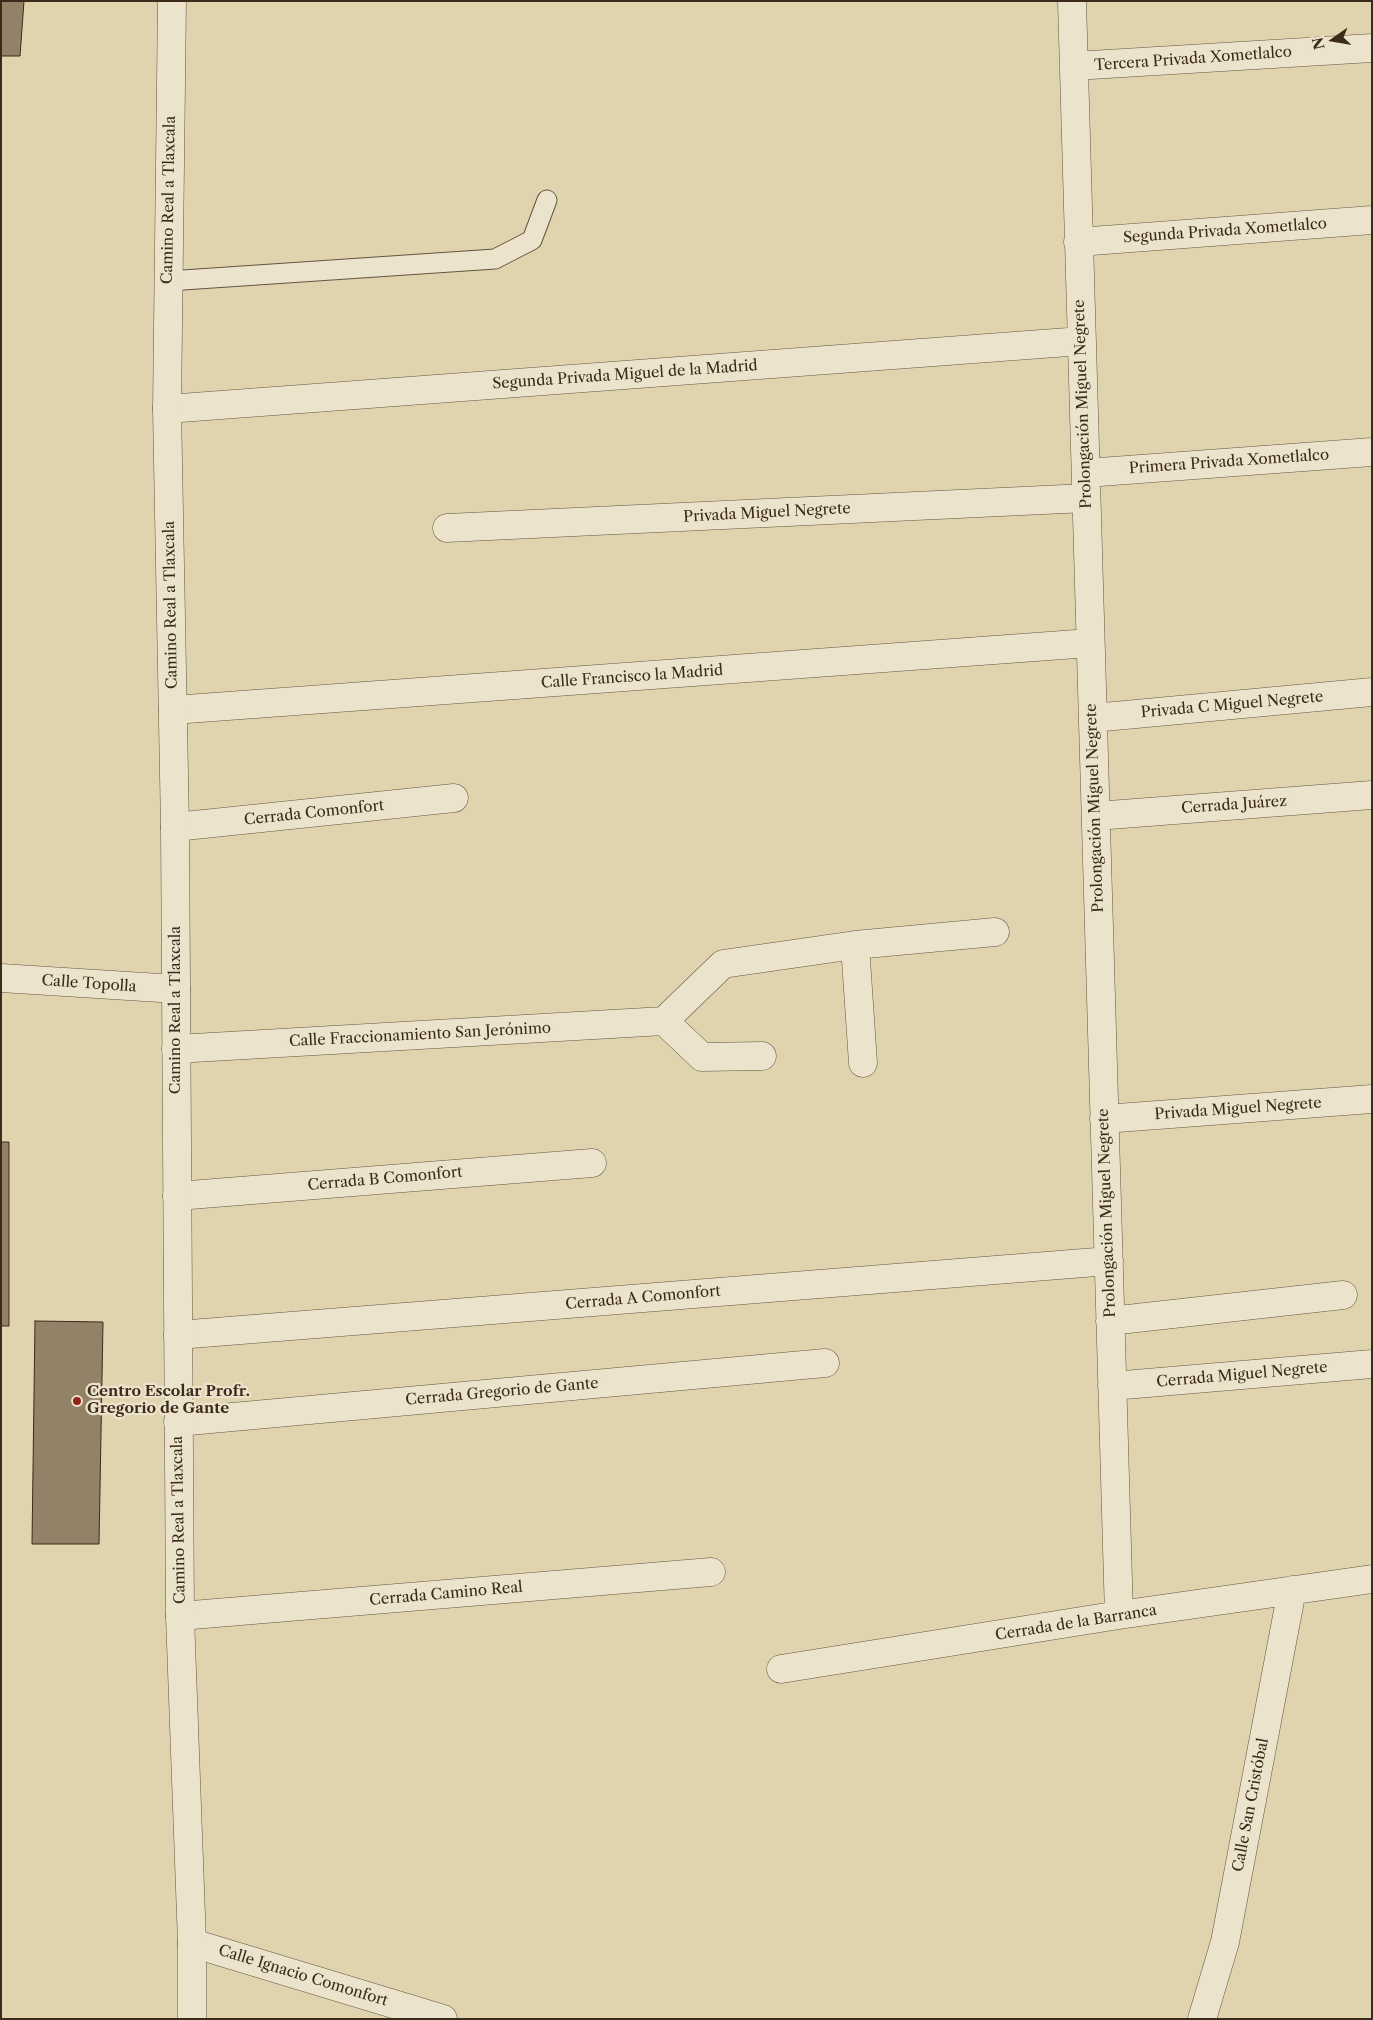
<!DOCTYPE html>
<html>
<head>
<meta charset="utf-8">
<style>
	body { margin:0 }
	#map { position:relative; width:1373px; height:2020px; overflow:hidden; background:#e0d4af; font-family:"Libre Caslon Text",serif }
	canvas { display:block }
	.frame { position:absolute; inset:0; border:2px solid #3c2a1c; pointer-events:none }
	.north { position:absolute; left:1308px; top:15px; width:50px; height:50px; -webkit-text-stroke:4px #ebe3cb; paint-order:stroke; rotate:257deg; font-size:14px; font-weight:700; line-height:20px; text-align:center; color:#3c2a1c }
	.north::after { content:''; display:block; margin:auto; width:18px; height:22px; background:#3c2a1c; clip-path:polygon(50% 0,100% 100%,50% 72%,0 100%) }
</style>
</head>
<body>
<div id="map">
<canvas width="1373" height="2020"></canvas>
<div class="frame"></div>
<div class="north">N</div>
</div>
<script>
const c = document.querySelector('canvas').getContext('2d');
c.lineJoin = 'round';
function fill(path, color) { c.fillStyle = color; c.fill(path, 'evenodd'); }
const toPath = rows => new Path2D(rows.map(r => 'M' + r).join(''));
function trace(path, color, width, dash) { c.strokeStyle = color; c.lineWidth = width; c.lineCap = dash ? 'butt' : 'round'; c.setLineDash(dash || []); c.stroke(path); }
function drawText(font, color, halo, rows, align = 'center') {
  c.font = font + ' "Libre Caslon Text",serif'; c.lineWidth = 4.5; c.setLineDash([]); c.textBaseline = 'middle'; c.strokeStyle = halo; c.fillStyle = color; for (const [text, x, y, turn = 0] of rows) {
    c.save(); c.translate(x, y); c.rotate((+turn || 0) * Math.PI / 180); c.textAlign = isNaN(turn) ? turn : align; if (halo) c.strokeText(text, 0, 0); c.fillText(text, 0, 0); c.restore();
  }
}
const building = toPath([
	[1,1,24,1,20,56,1,56,1,1],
	[1,1142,9,1142,9,1326,1,1326,1,1142],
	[35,1321,103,1322,99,1544,32,1544,35,1321]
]);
fill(building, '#918268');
trace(building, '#3c2a1c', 1);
const service = toPath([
	[168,281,495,259,532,240,547,200]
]);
const minor = toPath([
	[1072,1,1119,1615],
	[1074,66,1372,48],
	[1078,242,1372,220],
	[167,409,1082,341],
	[1086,473,1372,452],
	[447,528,1086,498],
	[173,710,1090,643],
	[1093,718,1372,692],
	[1096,816,1372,795],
	[175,827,454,798],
	[855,945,863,1063],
	[1,978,176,989],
	[664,1021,723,964,855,945,995,932],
	[664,1021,702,1057,762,1056],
	[176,1049,664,1021],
	[1104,1119,1372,1099],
	[177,1196,592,1163],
	[1110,1321,1343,1295],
	[178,1335,1109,1261],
	[1112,1386,1372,1364],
	[178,1422,825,1363],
	[180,1616,711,1572],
	[781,1669,1119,1615,1372,1579],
	[192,1943,443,2019],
	[1202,2019,1225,1942,1292,1590]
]);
const tertiary = toPath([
	[172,1,167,409,175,827,180,1616,192,1943,192,2019]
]);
trace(service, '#655441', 21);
trace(minor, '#655441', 29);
trace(tertiary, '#655441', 29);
trace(service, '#ebe3cb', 19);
trace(minor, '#ebe3cb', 28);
trace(tertiary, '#ebe3cb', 28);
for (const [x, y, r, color] of [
	[77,1401,5,"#8f2418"]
]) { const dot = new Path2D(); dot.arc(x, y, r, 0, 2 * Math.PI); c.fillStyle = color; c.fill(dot); trace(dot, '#ebe3cb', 2); }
drawText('15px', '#3c2a1c', '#ebe3cb', [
	["Tercera Privada Xometlalco",1193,59,-4],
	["Camino Real a Tlaxcala",169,200,-89],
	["Segunda Privada Xometlalco",1225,231,-4],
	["Segunda Privada Miguel de la Madrid",625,375,-4],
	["Prolongación Miguel Negrete",1083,404,-92],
	["Primera Privada Xometlalco",1229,462,-4],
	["Privada Miguel Negrete",767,513,-3],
	["Camino Real a Tlaxcala",171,605,-91],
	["Calle Francisco la Madrid",632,677,-4],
	["Privada C Miguel Negrete",1232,705,-5],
	["Cerrada Juárez",1234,805,-4],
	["Prolongación Miguel Negrete",1095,808,-92],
	["Cerrada Comonfort",314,813,-6],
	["Calle Topolla",89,984,4],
	["Camino Real a Tlaxcala",176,1010,-90],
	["Calle Fraccionamiento San Jerónimo",420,1035,-3],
	["Privada Miguel Negrete",1238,1109,-4],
	["Cerrada B Comonfort",385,1179,-5],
	["Prolongación Miguel Negrete",1107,1213,-92],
	["Cerrada A Comonfort",643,1298,-5],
	["Cerrada Miguel Negrete",1242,1375,-5],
	["Cerrada Gregorio de Gante",502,1392,-5],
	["Camino Real a Tlaxcala",179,1520,-91],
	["Cerrada Camino Real",446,1594,-5],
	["Cerrada de la Barranca",1076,1623,-9],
	["Calle San Cristóbal",1251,1805,-79],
	["Calle Ignacio Comonfort",303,1976,17]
]);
drawText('bold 15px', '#3c2a1c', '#ebe3cb', [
	["Centro Escolar Profr.",87,1392],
	["Gregorio de Gante",87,1409]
], 'left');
</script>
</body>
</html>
